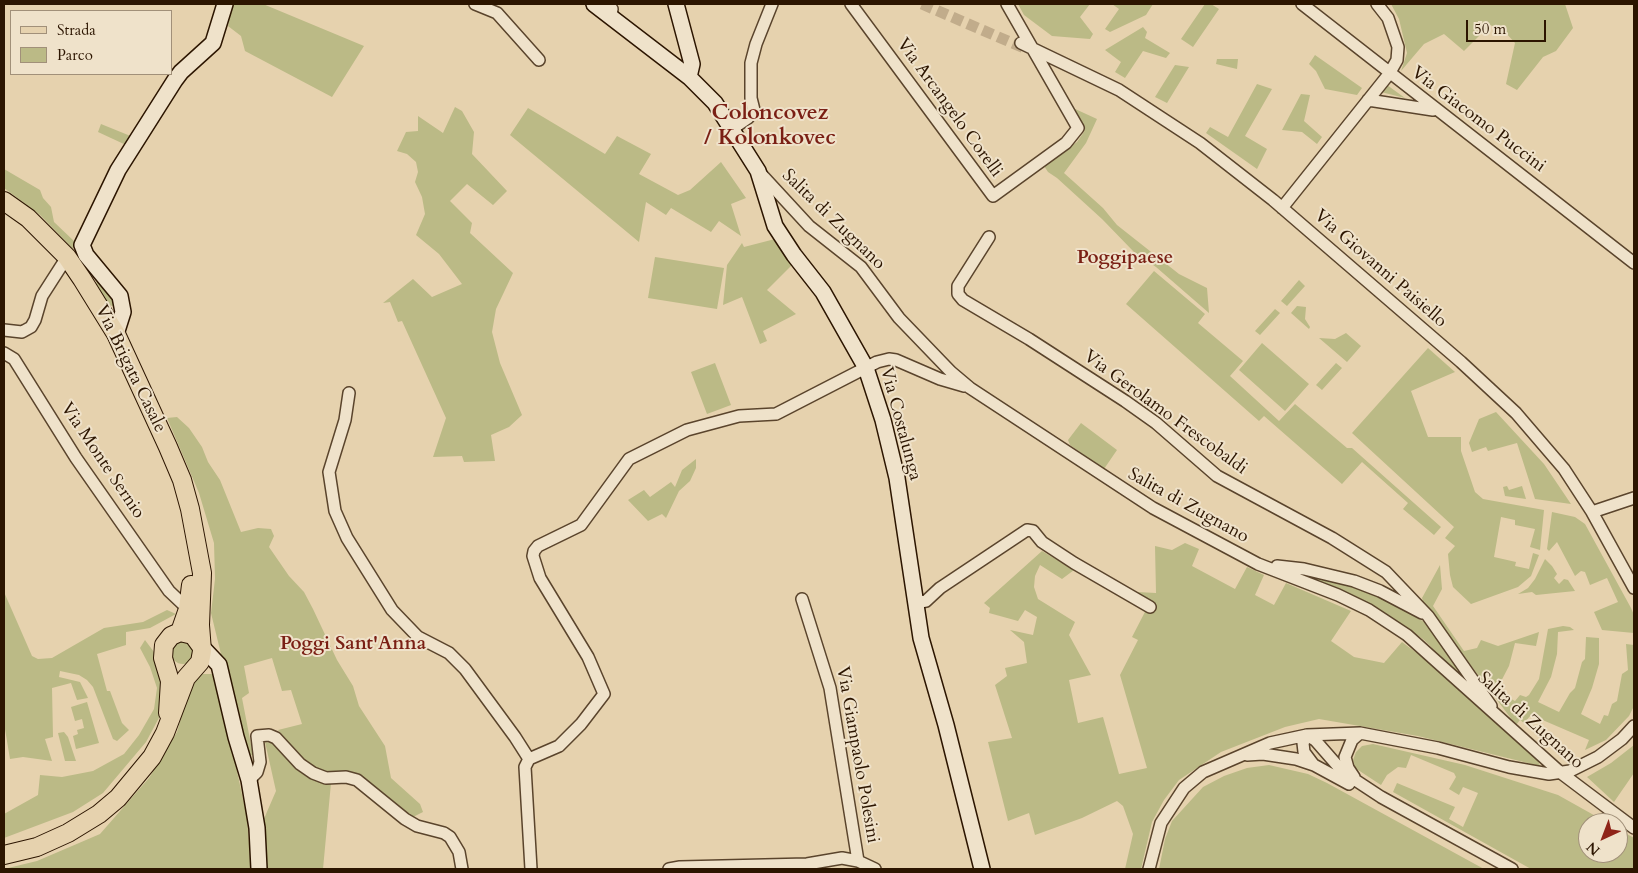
<!DOCTYPE html>
<html>
<head>
<meta charset="utf-8">
<style>
	body { margin:0 }
	#map { position:relative; width:1638px; height:873px; overflow:hidden; background:#e6d2ae; font-family:Cardo,serif }
	canvas { display:block }
	.frame { position:absolute; inset:0; border:5px solid #2c1500; pointer-events:none }
	.legend { position:absolute; left:10px; top:10px; width:162px; height:65px; box-sizing:border-box; background:#efe2ca; border:1px solid #a19079; margin:0; padding:6px 9px; list-style:none; font-size:15px; color:#2c1500 }
	.legend li { display:flex; align-items:center; gap:10px; height:25px }
	.legend b { width:25px; border:1px solid #a19079 }
	.north { position:absolute; left:1578px; top:813px; width:50px; height:50px; box-sizing:border-box; background:#efe2ca; border:1px solid #a19079; border-radius:50%; rotate:223deg; font-size:14px; font-weight:700; line-height:20px; text-align:center; color:#2c1500 }
	.north::after { content:''; display:block; margin:auto; width:18px; height:22px; background:#8f2418; clip-path:polygon(50% 0,100% 100%,50% 72%,0 100%) }
	.scale { position:absolute; left:1466px; top:20px; width:80px; height:22px; box-sizing:border-box; border:2px solid #2c1500; border-top:0; padding-left:6px; font-size:15px; line-height:18px; white-space:nowrap; color:#2c1500; -webkit-text-stroke:4px #efe2ca; paint-order:stroke }
</style>
</head>
<body>
<div id="map">
<canvas width="1638" height="873"></canvas>
<div class="frame"></div>
<ul class="legend">
<li><b style="height:6px;background:#e6d2ae"></b>Strada</li>
<li><b style="height:14px;background:#bbba86"></b>Parco</li>
</ul>
<div class="north">N</div>
<div class="scale">50 m</div>
</div>
<script>
const c = document.querySelector('canvas').getContext('2d');
c.lineJoin = 'round';
function fill(path, color) { c.fillStyle = color; c.fill(path, 'evenodd'); }
const toPath = rows => new Path2D(rows.map(r => 'M' + r).join(''));
function trace(path, color, width, dash) { c.strokeStyle = color; c.lineWidth = width; c.lineCap = dash ? 'butt' : 'round'; c.setLineDash(dash || []); c.stroke(path); }
function drawText(font, color, halo, rows, align = 'center') {
  c.font = font + ' Cardo,serif'; c.lineWidth = 4; c.setLineDash([]); c.textBaseline = 'middle'; c.strokeStyle = halo; c.fillStyle = color; for (const [text, x, y, turn = 0] of rows) {
    c.save(); c.translate(x, y); c.rotate((+turn || 0) * Math.PI / 180); c.textAlign = isNaN(turn) ? turn : align; if (halo) c.strokeText(text, 0, 0); c.fillText(text, 0, 0); c.restore();
  }
}
fill(toPath([
	[232,4,263,4,364,46,332,97,245,51,241,36,228,26],
	[1018,4,1090,4,1080,17,1093,34,1090,39,1052,36,1024,15],
	[1112,4,1153,4,1146,15,1110,32,1105,29,1119,9],
	[1205,4,1211,4,1219,9,1193,47,1181,39],
	[1391,4,1565,4,1573,28,1556,51,1543,57,1517,90,1506,84,1515,43,1505,32,1490,25,1464,51,1444,34,1424,44,1401,71,1407,53,1399,19],
	[1143,27,1147,32,1145,38,1170,53,1166,58,1143,51,1125,78,1115,72,1121,62,1105,50],
	[1315,55,1362,88,1357,95,1325,89,1316,71,1309,64],
	[1217,59,1238,59,1237,69,1216,64],
	[1175,65,1189,67,1167,103,1155,97],
	[1257,84,1272,89,1245,136,1267,149,1257,169,1206,133,1210,127,1228,137],
	[1387,85,1405,98,1381,92],
	[1301,94,1310,95,1304,121,1322,137,1317,144,1302,132,1282,130],
	[455,107,462,111,474,132,472,154,507,191,493,205,467,184,450,201,472,223,470,233,513,273,496,309,492,332,500,363,522,415,509,427,491,435,495,461,464,462,462,456,433,457,446,418,402,321,398,322,390,302,383,303,413,279,432,297,462,284,439,254,416,235,425,214,422,197,415,182,418,172,416,162,407,154,397,151,406,132,418,131,418,116,443,133],
	[528,108,605,154,617,136,651,154,639,174,678,195,690,190,721,162,746,198,731,204,741,236,719,221,711,232,671,208,666,215,646,202,639,242,510,135],
	[1073,108,1097,119,1086,143,1064,173,1103,208,1117,225,1179,274,1207,288,1209,313,1156,267,1134,252,1102,219,1057,178,1048,172,1044,166,1077,142,1084,132,1085,127],
	[101,124,133,137,126,145,98,132],
	[4,169,40,190,43,198,51,207,54,222,75,242,73,249,40,215,4,188],
	[775,239,793,264,767,290,796,314,763,331,767,341,760,344,742,297,723,305,727,265,742,243,744,247],
	[655,257,724,268,717,309,648,298],
	[1154,271,1205,314,1198,323,1243,361,1230,376,1279,421,1295,404,1347,448,1352,448,1441,527,1434,535,1403,509,1408,503,1362,462,1342,484,1264,416,1259,421,1126,304],
	[100,279,108,286,116,307,109,305,96,283],
	[1299,280,1305,286,1287,306,1281,301],
	[1297,306,1306,307,1305,319,1310,327,1309,329,1291,313],
	[1275,309,1280,313,1260,335,1255,331],
	[1346,333,1361,346,1347,362,1319,338,1335,339],
	[1262,343,1309,384,1285,411,1239,370],
	[1428,348,1455,372,1411,391,1428,437,1461,437,1461,451,1475,492,1483,499,1544,510,1540,550,1530,547,1535,529,1515,525,1515,520,1501,517,1494,557,1516,562,1515,566,1529,569,1533,553,1539,555,1531,576,1518,587,1471,604,1453,587,1450,575,1448,554,1455,546,1445,538,1454,527,1352,433],
	[715,363,731,405,707,414,691,372],
	[1336,363,1342,368,1322,390,1316,385],
	[1496,412,1544,464,1571,504,1535,499,1517,443,1488,451,1486,447,1472,452,1469,443,1479,419],
	[177,417,189,428,202,447,208,462,220,480,241,532,258,528,271,529,274,536,269,547,289,576,304,592,313,609,337,660,353,686,359,706,385,746,391,778,420,804,423,812,413,817,364,778,347,774,328,774,308,765,278,730,302,724,291,690,282,691,272,658,244,666,249,693,242,698,253,755,246,757,211,613,215,579,214,543,199,493,167,418],
	[1081,423,1117,450,1104,469,1070,445,1068,440],
	[696,459,696,468,690,481,679,491,666,518,662,514,648,521,628,500,644,490,650,497,671,482,675,487,682,470],
	[1507,486,1509,490,1522,486,1526,499,1505,496,1503,487],
	[1552,512,1575,517,1585,524,1631,608,1634,615,1634,633,1602,630,1594,612,1618,602,1607,578,1590,585,1585,572,1581,571,1575,576,1557,542,1549,551,1547,549],
	[1185,543,1199,549,1192,566,1235,589,1247,567,1264,575,1255,595,1274,605,1286,583,1351,611,1331,641,1354,657,1384,663,1402,642,1433,665,1537,758,1540,766,1418,736,1319,719,1285,727,1221,752,1179,780,1164,800,1152,822,1141,869,1125,869,1133,834,1123,806,1117,801,1082,818,1035,835,1029,813,1008,821,988,742,1012,738,995,685,1007,676,1005,668,1027,663,1024,642,1010,630,1033,635,1037,617,1025,610,1018,621,989,613,990,608,984,603,1042,551,1074,570,1062,579,1040,565,1035,576,1034,587,1038,599,1075,622,1069,635,1091,675,1069,680,1078,723,1103,717,1119,774,1147,768,1120,675,1138,640,1132,637,1147,608,1134,595,1137,592,1156,593,1155,546,1172,550],
	[1545,559,1552,566,1557,574,1554,578,1559,584,1564,579,1568,580,1575,591,1536,595,1532,592,1518,594,1528,588,1535,579],
	[1440,565,1442,589,1433,606,1464,651,1477,648,1481,640,1498,646,1539,632,1536,646,1515,643,1509,666,1496,691,1515,701,1520,695,1526,697,1529,695,1539,679,1548,629,1563,626,1570,627,1574,630,1558,632,1557,654,1551,677,1538,702,1559,712,1570,693,1575,688,1582,662,1585,659,1586,637,1599,638,1599,664,1592,688,1581,714,1600,724,1604,715,1608,716,1612,704,1617,701,1622,674,1628,670,1626,644,1634,645,1634,706,1629,716,1606,740,1585,750,1589,740,1531,715,1524,723,1520,720,1516,725,1424,604,1422,598],
	[1299,573,1363,589,1411,614,1426,623,1471,686,1424,640,1404,625,1370,605],
	[4,592,32,656,38,659,52,658,104,628,143,622,167,610,176,614,150,628,126,632,126,645,97,654,107,691,110,691,122,723,129,730,117,741,113,739,93,687,87,680,79,675,60,671,59,677,80,682,88,698,77,700,71,683,52,688,53,737,45,739,52,761,23,757,10,759,4,723],
	[145,640,154,652,163,685,160,716,146,742,103,793,73,812,4,838,4,814,38,795,40,775,62,777,93,771,124,754,139,735,154,709,157,688,150,667,140,648],
	'171 652a12 12 0 1 1 24 0a12 12 0 1 1-24 0Z',
	[203,674,212,674,218,682,247,818,251,869,4,869,37,861,100,834,149,778,177,732,192,679],
	[87,702,99,743,76,749,73,736,78,734,77,730,84,728,82,719,75,721,71,707],
	[64,732,68,737,76,761,65,761,58,733],
	[265,742,272,743,306,776,322,783,331,783,323,869,266,869,263,821,276,791],
	[1373,744,1465,765,1558,795,1608,823,1588,823,1588,853,1618,853,1618,829,1634,838,1634,869,1531,869,1393,792,1397,783,1455,807,1449,819,1463,827,1478,793,1463,787,1459,795,1449,789,1456,777,1454,773,1411,755,1406,768,1398,767,1387,775,1381,785,1355,768,1353,760,1356,752,1362,746],
	[1634,745,1634,773,1614,802,1587,777,1611,763],
	[1269,765,1308,774,1327,783,1484,869,1159,869,1165,839,1172,821,1203,787,1224,776,1247,768]
]), '#bbba86');
trace(toPath([
	[922,4,1024,48]
]), '#c1ac8b', 11, [11, 5.5]);
const street = toPath([
	[475,4,497,13,539,60],
	[608,4,612,9,611,16],
	[851,4,993,196,1066,143,1078,128,1007,4],
	[1302,4,1634,263],
	[1021,43,1119,90,1200,143,1273,200,1461,362,1516,413,1564,469,1592,512,1634,588],
	[1368,100,1433,110],
	[732,129,748,118,754,110,751,98,751,63,756,44,772,4],
	[761,174,809,226,861,267,899,318,951,372,970,388,1153,508,1258,564,1338,595,1369,610,1407,635,1561,773,1634,828],
	[1282,208,1389,74,1397,60,1398,47,1388,18,1377,4],
	[989,237,958,286,958,294,963,300,1029,339,1125,401,1156,423,1217,476,1332,538,1386,572,1428,616,1491,706],
	[4,330,22,332,31,327,35,320,42,296,67,257],
	[4,353,14,359,76,458,169,591,188,609],
	[349,393,345,420,329,472,335,511,347,538,392,610,418,637,449,653,465,669,515,737,529,759,525,767,531,869],
	[1592,512,1634,498],
	[1277,566,1304,569,1354,581,1380,591,1422,613],
	[802,599,830,688,858,861],
	[915,603,926,601,940,588,1027,530,1033,531,1042,542,1074,563,1150,607],
	[1307,735,1315,740,1343,772,1381,797,1512,869],
	[1307,735,1303,743,1304,752,1313,764],
	[1247,755,1263,754,1296,759,1314,765,1349,784],
	[529,759,559,746,581,724,604,694,588,657,540,578,533,556,534,551,538,546,581,525,629,459,687,430,739,416,776,414,877,362,889,359,896,360,940,379,964,386],
	[1354,777,1348,768,1345,757,1352,740,1360,733],
	[249,780,257,772,260,762,257,736,269,735,276,738,300,764,313,773,326,778,346,777,357,780,405,819,417,826,444,833,450,837,459,852,462,869],
	[669,869,680,867,807,864,842,858,858,861,875,869],
	[1149,869,1161,823,1184,788,1203,772,1270,743,1307,735,1360,733,1438,748,1509,767,1549,774,1570,771,1598,757,1622,739,1634,726]
]);
const secondary = toPath([
	[594,4,689,77],
	[676,4,692,64,689,77,715,103,758,171,775,226,794,255,823,292,866,368,883,420,897,478,921,638,946,725,982,869],
	[116,334,123,312,120,296,86,255,82,245,118,170,175,80,181,72,213,43,225,4],
	[201,646,219,665,236,737,249,780,257,828,259,869]
]);
const primary = toPath([
	[4,201,28,218,67,257,82,279,116,334,168,447,182,480,190,509,202,573,200,625,202,651,200,662,186,678,165,733,152,757,118,798,99,814,68,833,37,847,4,855],
	[180,632,188,609,191,585],
	[168,713,170,681,163,658,164,645,171,636,180,632,193,635,201,646]
]);
trace(street, '#5a442c', 14);
trace(secondary, '#2c1500', 18);
trace(primary, '#2c1500', 20);
trace(street, '#efe2ca', 11);
trace(secondary, '#efe2ca', 15);
trace(primary, '#e6d2ae', 18);
drawText('18px', '#2c1500', '#efe2ca', [
	["Via Arcangelo Corelli",949,108,54],
	["Via Giacomo Puccini",1478,120,37],
	["Salita di Zugnano",833,220,44],
	["Via Giovanni Paisiello",1380,269,41],
	["Via Brigata Casale",130,369,64],
	["Via Gerolamo Frescobaldi",1165,413,36],
	["Via Costalunga",900,424,75],
	["Via Monte Sernio",102,461,56],
	["Salita di Zugnano",1188,506,29],
	["Salita di Zugnano",1530,721,42],
	["Via Giampaolo Polesini",857,755,80]
]);
drawText('bold 19px', '#7a1f14', '#efe2ca', [
	["Poggipaese",1125,259],
	["Poggi Sant'Anna",353,645]
]);
drawText('bold 22px', '#7a1f14', '#efe2ca', [
	["Coloncovez",770,114],
	["/ Kolonkovec",770,139]
]);
</script>
</body>
</html>
